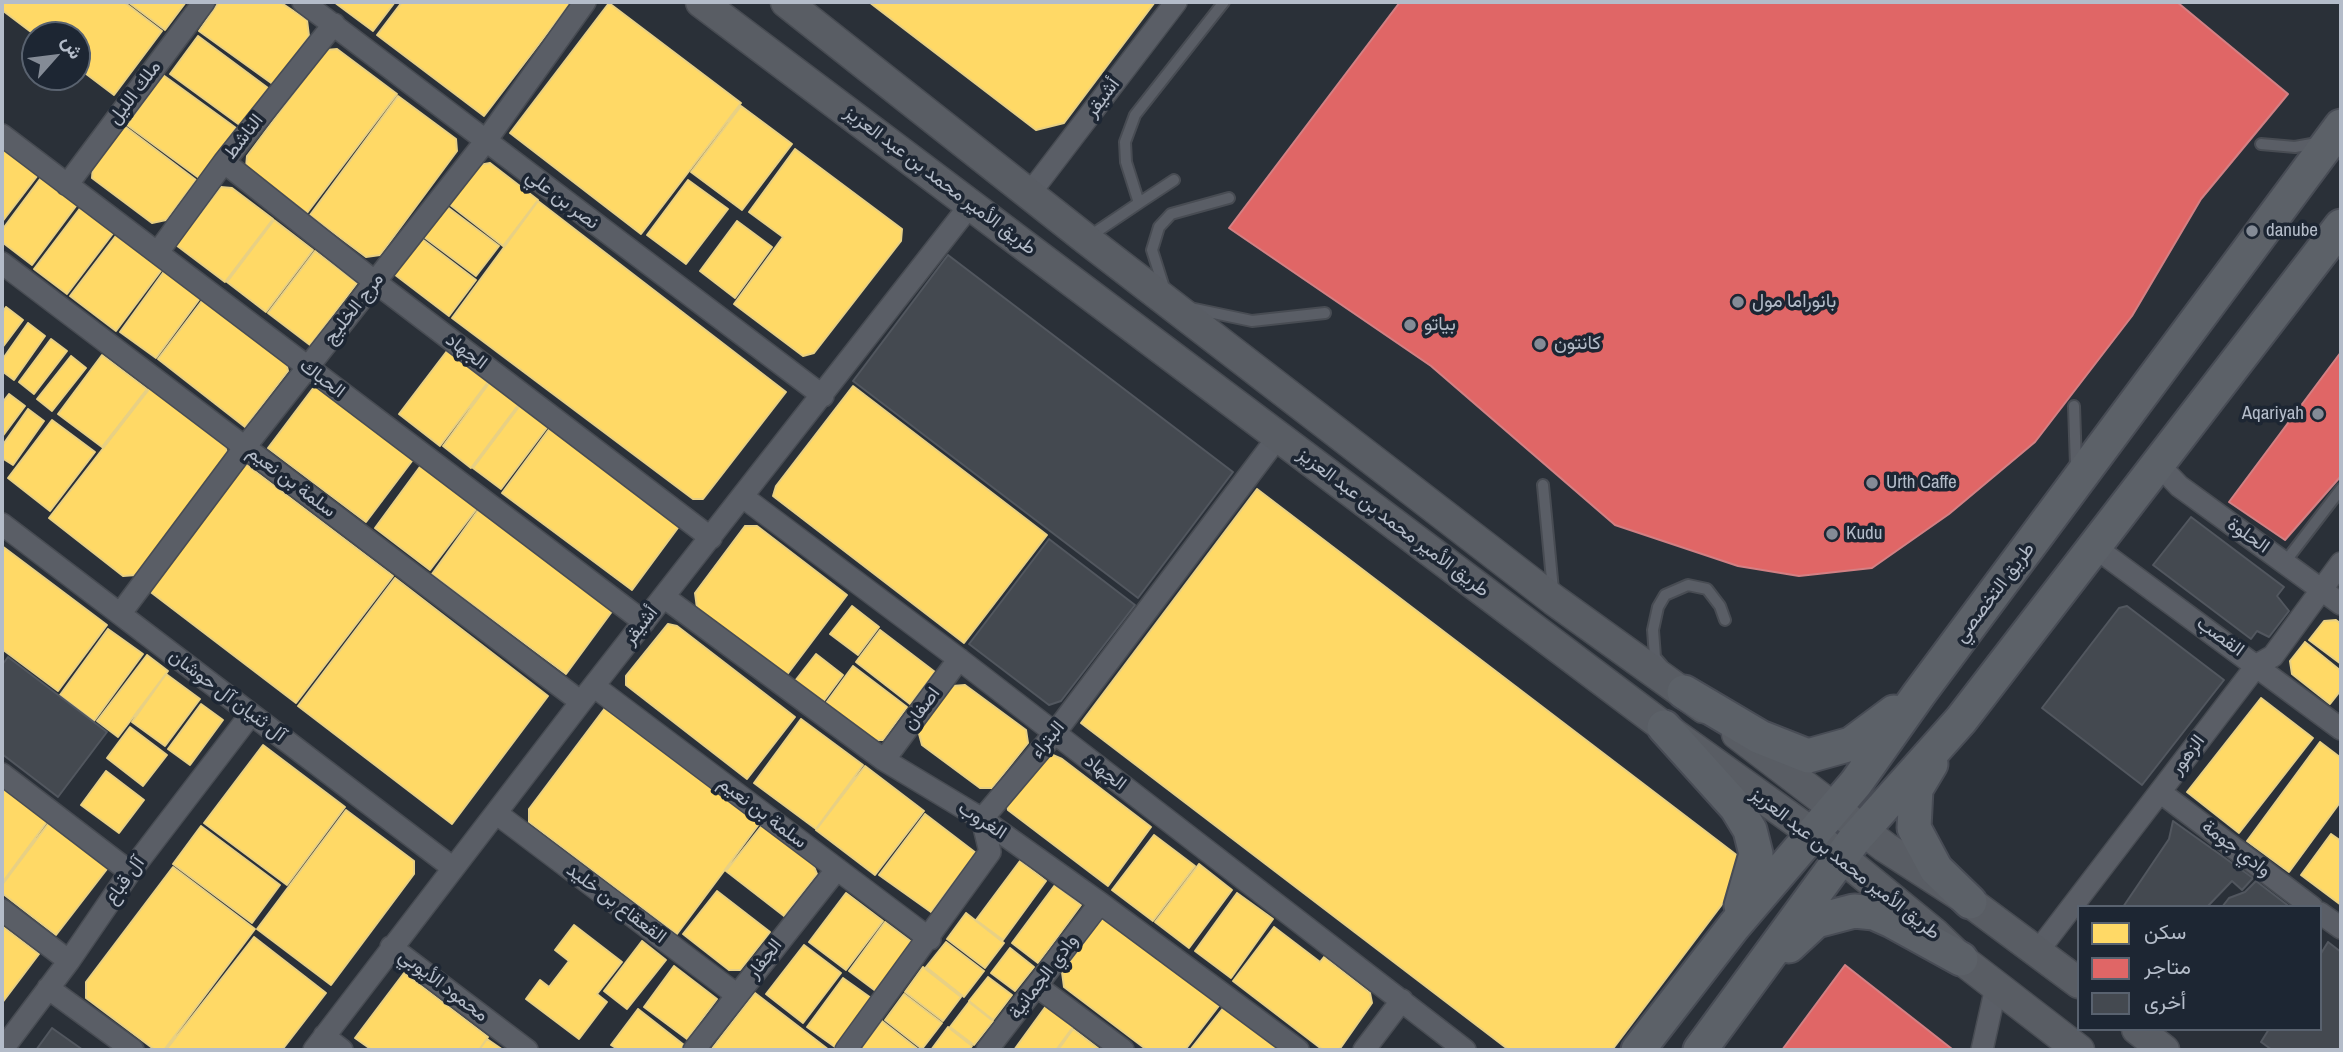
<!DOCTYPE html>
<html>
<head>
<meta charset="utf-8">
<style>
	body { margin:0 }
	#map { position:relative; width:2343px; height:1052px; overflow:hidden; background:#2a3038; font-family:"Archivo Narrow",Vazirmatn,sans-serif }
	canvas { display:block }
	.frame { position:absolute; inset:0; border:4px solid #b4bcc9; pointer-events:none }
	.legend { position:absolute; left:2077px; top:905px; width:245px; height:126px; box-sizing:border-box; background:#1d2633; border:2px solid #59626f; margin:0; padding:9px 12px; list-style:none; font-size:21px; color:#b4bcc9 }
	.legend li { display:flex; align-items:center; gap:14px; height:35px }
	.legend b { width:35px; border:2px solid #59626f }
	.north { position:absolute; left:21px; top:21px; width:70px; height:70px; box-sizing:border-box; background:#1d2633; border:2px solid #59626f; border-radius:50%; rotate:62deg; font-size:19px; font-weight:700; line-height:28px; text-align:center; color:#b4bcc9 }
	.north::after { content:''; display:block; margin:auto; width:24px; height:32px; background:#848b96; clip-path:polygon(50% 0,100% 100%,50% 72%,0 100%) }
</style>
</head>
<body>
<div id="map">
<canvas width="2343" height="1052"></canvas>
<div class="frame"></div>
<ul class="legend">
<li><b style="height:19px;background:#ffd966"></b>سكن</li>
<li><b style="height:19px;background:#e06666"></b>متاجر</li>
<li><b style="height:19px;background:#444950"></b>أخرى</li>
</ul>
<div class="north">ش</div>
</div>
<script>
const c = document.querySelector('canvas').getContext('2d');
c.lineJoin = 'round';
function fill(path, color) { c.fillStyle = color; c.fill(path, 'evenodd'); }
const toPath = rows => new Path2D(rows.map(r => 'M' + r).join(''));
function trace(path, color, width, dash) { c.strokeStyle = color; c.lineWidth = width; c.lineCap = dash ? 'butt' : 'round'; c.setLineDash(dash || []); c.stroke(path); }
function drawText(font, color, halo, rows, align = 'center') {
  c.font = font + ' "Archivo Narrow",Vazirmatn,sans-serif'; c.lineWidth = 7; c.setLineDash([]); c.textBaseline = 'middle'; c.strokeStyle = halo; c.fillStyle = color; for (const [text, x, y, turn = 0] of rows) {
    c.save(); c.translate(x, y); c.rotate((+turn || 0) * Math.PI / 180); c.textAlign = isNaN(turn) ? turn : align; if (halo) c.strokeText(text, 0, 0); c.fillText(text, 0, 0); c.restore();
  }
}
const homes = toPath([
	[2,2,124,2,162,31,114,95,77,67,77,35,35,35,2,10,2,2],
	[128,2,186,2,165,30,128,2],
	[219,2,280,2,307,20,309,36,274,85,199,31,219,2],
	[334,2,395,2,373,31,334,2],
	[402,2,571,2,484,116,377,35,402,2],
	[869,2,1155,2,1064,123,1036,130,869,2],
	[609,3,741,103,641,234,510,133,609,3],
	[198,36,268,88,241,126,170,74,198,36],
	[337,49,397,94,307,213,246,167,247,156,326,50,337,49],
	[163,75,236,128,199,178,127,125,163,75],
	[398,96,456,139,457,151,380,255,366,257,310,215,398,96],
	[741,106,792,144,742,210,691,172,741,106],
	[123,125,196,180,166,220,152,223,92,178,93,165,123,125],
	[2,141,41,171,2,222,2,141],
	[795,149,902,229,901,241,814,353,803,356,734,304,783,237,749,212,795,149],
	[490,163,538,200,503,246,449,204,479,165,490,163],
	[43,175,79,202,32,265,2,242,2,230,43,175],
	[688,180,728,209,686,264,647,235,688,180],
	[221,187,232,188,273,219,225,282,176,245,221,187],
	[538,201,786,392,703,499,693,499,452,318,538,201],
	[446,206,499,246,476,276,424,237,446,206],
	[81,207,114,232,67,294,34,269,81,207],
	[274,220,313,250,266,312,227,282,274,220],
	[737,221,772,247,735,298,700,271,737,221],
	[118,233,163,268,116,331,70,296,118,233],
	[422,239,476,280,449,316,394,274,422,239],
	[315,251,357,283,310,345,268,313,315,251],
	[165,270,201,297,156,358,120,332,165,270],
	[204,298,286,362,288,371,245,427,158,359,204,298],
	[6,307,23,320,2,348,2,313,6,307],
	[28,323,45,336,14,380,2,371,2,360,28,323],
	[51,339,67,351,34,394,19,382,51,339],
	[447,351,488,382,440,446,399,414,447,351],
	[102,355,147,389,102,447,58,414,102,355],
	[71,356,86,368,52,411,37,399,71,356],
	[490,382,519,404,471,468,443,446,490,382],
	[317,383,415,457,366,522,268,448,317,383],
	[853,386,1047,535,964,643,773,496,776,486,853,386],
	[150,388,225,446,228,455,136,575,123,576,49,518,150,388],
	[9,394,25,406,2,437,2,403,9,394],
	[521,404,549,425,501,489,473,468,521,404],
	[28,409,44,421,13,465,2,458,2,446,28,409],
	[52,420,95,452,50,511,8,478,52,420],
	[550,428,680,525,632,590,502,493,550,428],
	[244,463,393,576,296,703,148,590,244,463],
	[422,464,478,507,430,570,375,528,422,464],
	[1257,489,1751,866,1612,1050,1509,1050,1081,723,1257,489],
	[479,509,613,610,566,674,432,574,479,509],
	[745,526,757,526,847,595,786,676,697,608,695,593,745,526],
	[2,546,107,625,58,691,2,649,2,546],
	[395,578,548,696,452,824,298,706,395,578],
	[852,606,879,627,858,655,830,634,852,606],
	[2336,620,2341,624,2341,664,2309,640,2324,621,2336,620],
	[668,624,677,626,795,717,747,779,626,685,626,676,668,624],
	[108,629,143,654,94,721,60,695,108,629],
	[880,630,935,672,910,704,856,662,880,630],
	[2305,642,2341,671,2341,690,2330,704,2292,674,2290,661,2305,642],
	[816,654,843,675,823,702,795,681,816,654],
	[147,655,168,671,118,737,97,721,147,655],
	[853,666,907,707,883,740,874,740,826,703,853,666],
	[166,674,200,699,165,746,132,722,166,674],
	[965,685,1026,730,1028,743,992,788,980,788,922,745,918,730,952,686,965,685],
	[2261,698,2313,738,2239,833,2187,792,2261,698],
	[201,704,223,720,190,765,168,749,201,704],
	[605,708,759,824,677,934,529,822,529,809,605,708],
	[801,719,863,765,816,829,754,783,801,719],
	[130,727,167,755,143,786,107,758,130,727],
	[2320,742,2341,758,2341,801,2289,872,2247,841,2320,742],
	[263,745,345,807,287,885,204,823,263,745],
	[1046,752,1062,759,1151,827,1108,886,1008,810,1006,800,1046,752],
	[865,766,924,811,875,875,816,830,865,766],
	[106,771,144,800,119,833,81,805,106,771],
	[2,784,49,819,2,883,2,784],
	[346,810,414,861,414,874,331,985,257,929,346,810],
	[925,814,976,853,931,912,879,875,925,814],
	[51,820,106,862,107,869,56,935,2,893,2,885,51,820],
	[763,824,813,864,817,874,784,916,726,871,763,824],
	[201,826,280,885,252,923,173,864,201,826],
	[2331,834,2341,841,2341,905,2301,875,2331,834],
	[1154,835,1195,866,1153,921,1112,890,1154,835],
	[1020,861,1046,881,1003,940,976,920,1020,861],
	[1199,864,1232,890,1189,948,1155,922,1199,864],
	[173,867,255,929,164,1050,155,1050,86,998,86,982,173,867],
	[1055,885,1081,905,1038,963,1012,943,1055,885],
	[717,891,770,932,740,970,729,970,683,934,717,891],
	[846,893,883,921,846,970,809,942,846,893],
	[1237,893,1273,919,1231,978,1195,951,1237,893],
	[966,913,1004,943,985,968,947,939,966,913],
	[1105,914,1221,1003,1185,1050,1147,1050,1064,987,1062,972,1105,914],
	[885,922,913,943,877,992,849,971,885,922],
	[574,925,622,962,597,994,607,1002,579,1039,526,999,540,980,549,987,569,961,555,950,574,925],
	[2,926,39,954,2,1003,2,926],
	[1274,927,1320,962,1324,957,1370,993,1372,1003,1339,1050,1323,1050,1233,981,1274,927],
	[254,937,326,993,282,1050,166,1050,254,937],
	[642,941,666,960,627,1009,604,991,642,941],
	[946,942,984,971,964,997,926,967,946,942],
	[804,945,841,973,803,1023,766,994,804,945],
	[1010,948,1034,967,1015,991,991,973,1010,948],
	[674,966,717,999,687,1039,644,1007,674,966],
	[923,967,961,997,943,1021,905,992,923,967],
	[404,973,488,1037,479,1050,372,1050,355,1038,404,973],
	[988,977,1012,995,993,1020,969,1001,988,977],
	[843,978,871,998,835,1047,807,1027,843,978],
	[755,993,829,1050,711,1050,755,993],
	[904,994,942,1023,922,1049,885,1020,904,994],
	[969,1002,993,1021,974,1045,950,1027,969,1002],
	[1046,1006,1073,1027,1056,1050,1014,1050,1046,1006],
	[1224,1007,1279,1050,1190,1050,1224,1007],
	[638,1009,684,1045,680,1050,619,1050,611,1045,638,1009],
	[882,1021,919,1050,859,1050,882,1021],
	[948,1027,972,1046,969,1050,931,1050,948,1027],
	[1073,1029,1099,1049,1098,1050,1058,1050,1073,1029],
	[487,1039,503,1050,479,1050,487,1039]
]);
fill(homes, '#ffd966');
trace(homes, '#e8d084', 2);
const shops = toPath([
	[1400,2,2177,2,2288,94,2201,199,2132,316,2035,442,1949,514,1872,568,1799,576,1738,566,1615,525,1431,366,1229,228,1400,2],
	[2341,352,2341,476,2285,540,2229,502,2341,352],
	[1845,965,1952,1049,1952,1050,1782,1050,1845,965]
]);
fill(shops, '#e06666');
trace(shops, '#d38084', 2);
const building = toPath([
	[948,255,1233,472,1138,598,853,381,948,255],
	[2191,517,2284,587,2277,596,2289,611,2269,637,2257,631,2251,639,2153,565,2191,517],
	[1049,539,1135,605,1061,701,1049,705,969,644,1049,539],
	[2127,606,2224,680,2142,785,2042,708,2119,608,2127,606],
	[8,657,107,732,58,797,2,754,2,665,8,657],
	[2173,821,2253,878,2242,890,2232,881,2207,907,2123,907,2169,839,2173,821],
	[2256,881,2290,907,2222,907,2229,898,2245,892,2256,881],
	[2328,942,2341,952,2341,1050,2272,1050,2261,1042,2269,1029,2320,1029,2320,955,2328,942],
	[52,1028,83,1050,36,1050,52,1028]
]);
fill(building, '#444950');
trace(building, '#52575f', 2);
const service = toPath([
	[2261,144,2295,147,2317,143],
	[1139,203,1174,180],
	[1087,238,1139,203,1126,162,1125,142,1135,115,1224,2],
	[1165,291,1152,250,1159,227,1171,214,1229,198],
	[1190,308,1252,321,1325,313],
	[2074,406,2076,466],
	[1543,485,1553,590],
	[2285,562,2341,489],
	[1662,665,1655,657,1653,630,1658,607,1665,595,1688,585,1707,589,1720,606,1725,620]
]);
const minor = toPath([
	[303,2,823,396],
	[2,135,644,622],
	[224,162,375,282,711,538],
	[67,185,204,2],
	[1030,193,1176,2],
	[158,252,224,162,334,24],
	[2,263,581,702],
	[2158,464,2179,486,2341,604],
	[743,497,959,659,1465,1050],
	[2,524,453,868],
	[2096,548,2341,729],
	[664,597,884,760,982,819,1100,903,1298,1050],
	[120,614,245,447,485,142,585,2],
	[595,687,930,939],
	[884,760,959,659],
	[2,774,130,872],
	[2160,792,2312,907],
	[496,813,737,995],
	[982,819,1054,734,1278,437],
	[2,910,69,961],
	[2320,913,2341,928],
	[391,947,527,1050],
	[2038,951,2257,665,2273,656,2341,563],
	[1038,987,1123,1050],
	[48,988,133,1050],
	[324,1036,342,1050],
	[2,1050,69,961,130,872,251,714],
	[314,1050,581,702,971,204],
	[694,1050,837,869],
	[846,1050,990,852,982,819],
	[987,1050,1100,903],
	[1364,1050,1402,1000],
	[1982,1050,1996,987]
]);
const secondary = toPath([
	[701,2,1664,727,1812,833,1934,933,1961,959,2079,1050],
	[786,2,1086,239,1554,600,1704,708],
	[1737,734,1885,847,1970,902,2079,983],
	[2137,1029,2164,1050]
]);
const primary = toPath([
	[1684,692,1760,737,1808,756,1851,744,1894,712],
	[1664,727,1736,807,1750,830,1756,854,1741,906],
	[1931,764,1916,789,1914,828,1936,869,1970,902],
	[1789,946,1816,921,1854,911,1874,913,1892,921,1961,959],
	[1638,1050,1734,926,1856,783,1919,694,2341,126],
	[1700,1050,1854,840,1961,720,2341,226]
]);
trace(service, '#484c53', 14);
trace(minor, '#484c53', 24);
trace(secondary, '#484c53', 33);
trace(primary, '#484c55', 37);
trace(service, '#5a5e66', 10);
trace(minor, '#5a5e66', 21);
trace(secondary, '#595d64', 30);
trace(primary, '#5c6168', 33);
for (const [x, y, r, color] of [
	[2252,231,7,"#848b96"],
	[1738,302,7,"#848b96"],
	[1410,325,7,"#848b96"],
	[1540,344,7,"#848b96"],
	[2318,414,7,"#848b96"],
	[1872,483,7,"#848b96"],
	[1832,534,7,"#848b96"]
]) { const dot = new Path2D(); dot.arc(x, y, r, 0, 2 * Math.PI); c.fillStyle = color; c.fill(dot); trace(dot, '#1d2633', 2.5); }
drawText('19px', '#b4bcc9', '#1d2633', [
	["ملك الليل",135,93,-53],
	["أشيقر",1103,98,-53],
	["الناشط",244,137,-52],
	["طريق الأمير محمد بن عبد العزيز",940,181,37],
	["نصر بن علي",562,200,37],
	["مرج الخليج",354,309,-52],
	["الجهاد",466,352,37],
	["الحباك",322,379,37],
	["سلمة بن نعيم",291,482,37],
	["طريق الأمير محمد بن عبد العزيز",1393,523,37],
	["الحلوة",2248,536,35],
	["طريق التخصصي",1995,593,-53],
	["أشيقر",641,626,-52],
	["القصب",2220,637,36],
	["آل ثنيان آل حوشان",227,696,37],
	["اصفان",922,709,-53],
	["البتراء",1048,740,-51],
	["الزهور",2188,755,-53],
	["الجهاد",1105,773,37],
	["سلمة بن نعيم",762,813,37],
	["الغروب",982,821,33],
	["وادي جومة",2236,849,37],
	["طريق الأمير محمد بن عبد العزيز",1845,864,38],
	["آل قباع",125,881,-54],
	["القعقاع بن خليد",616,904,37],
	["الجفار",765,959,-52],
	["وادي الجمانية",1044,977,-53],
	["محمود الأيوبي",443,986,37]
]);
drawText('19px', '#b4bcc9', '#1d2633', [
	["danube",2266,231],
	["بانوراما مول",1752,302],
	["بياتو",1424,325],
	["كانتون",1554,344],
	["Aqariyah",2304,414,"right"],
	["Urth Caffe",1886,483],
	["Kudu",1846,534]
], 'left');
</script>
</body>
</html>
